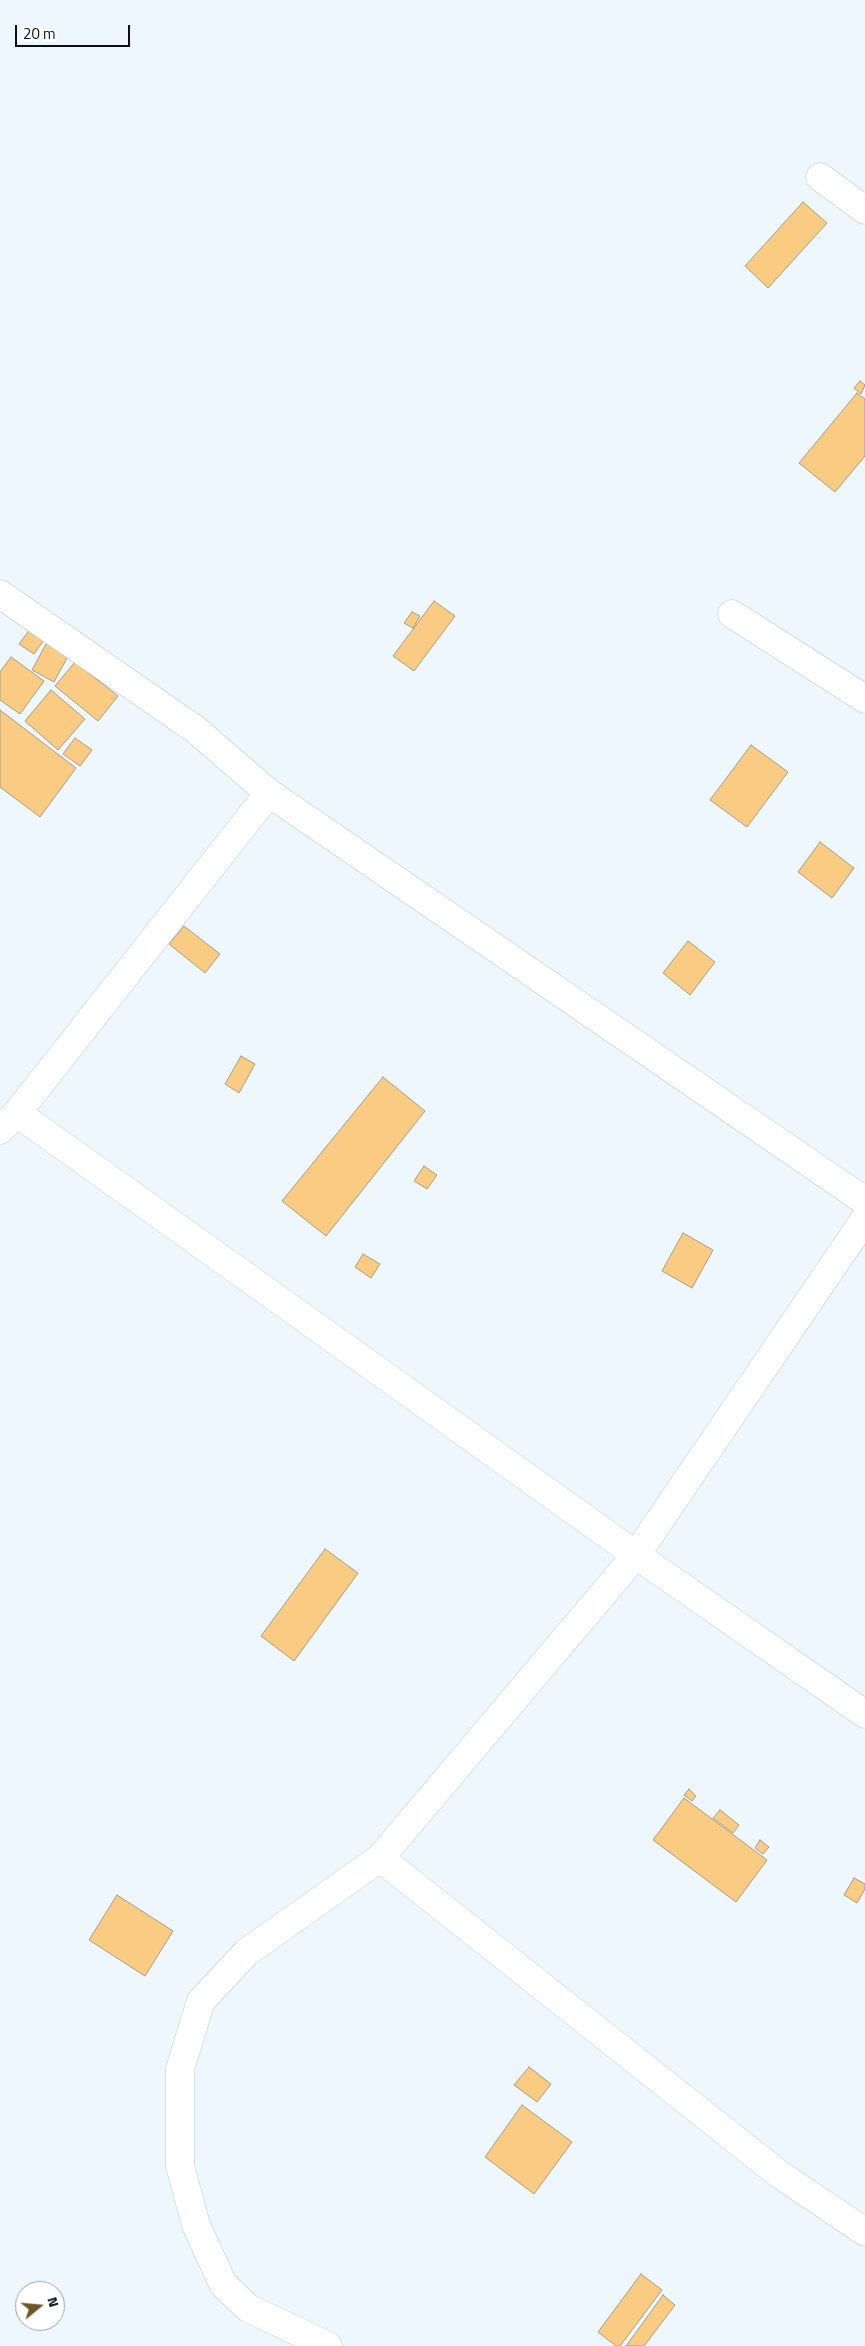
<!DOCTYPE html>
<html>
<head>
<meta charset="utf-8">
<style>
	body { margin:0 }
	#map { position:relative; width:865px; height:2346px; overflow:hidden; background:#eef7fd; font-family:"Titillium Web",sans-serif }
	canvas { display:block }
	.north { position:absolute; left:15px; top:2281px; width:50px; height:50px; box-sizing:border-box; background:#fff; border:1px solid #9d9fa1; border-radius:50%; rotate:73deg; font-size:14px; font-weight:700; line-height:20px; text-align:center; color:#091015 }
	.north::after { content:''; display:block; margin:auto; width:18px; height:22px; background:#6f5426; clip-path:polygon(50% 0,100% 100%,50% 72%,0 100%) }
	.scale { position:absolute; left:15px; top:25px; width:115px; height:22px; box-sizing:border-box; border:2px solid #091015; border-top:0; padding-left:6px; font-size:15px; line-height:18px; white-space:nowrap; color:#091015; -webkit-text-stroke:4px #fff; paint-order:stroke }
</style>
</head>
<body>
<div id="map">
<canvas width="865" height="2346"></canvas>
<div class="north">N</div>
<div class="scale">20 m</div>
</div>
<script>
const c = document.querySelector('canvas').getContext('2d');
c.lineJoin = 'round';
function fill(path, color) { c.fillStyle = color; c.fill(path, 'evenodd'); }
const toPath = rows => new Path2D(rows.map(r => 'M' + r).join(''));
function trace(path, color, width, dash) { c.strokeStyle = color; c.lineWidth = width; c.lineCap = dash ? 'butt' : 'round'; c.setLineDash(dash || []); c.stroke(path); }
const building = toPath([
	[803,202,827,223,768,288,745,266,803,202],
	[860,381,865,385,861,394,854,388,860,381],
	[857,393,865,399,865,456,835,492,799,463,857,393],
	[434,601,455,616,414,671,393,656,434,601],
	[412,612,420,616,413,628,404,623,412,612],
	[34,624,48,634,34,654,19,644,34,624],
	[52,633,74,645,54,682,32,670,52,633],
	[11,657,44,681,20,714,0,700,0,672,11,657],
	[75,662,118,696,98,721,55,686,75,662],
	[51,690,85,719,58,750,25,721,51,690],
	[0,710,76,768,40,817,0,787,0,710],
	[75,738,92,750,80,766,63,754,75,738],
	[751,745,788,772,747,827,710,800,751,745],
	[820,842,854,868,832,898,798,872,820,842],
	[184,926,220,954,205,973,169,944,184,926],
	[688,941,715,962,690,995,663,973,688,941],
	[241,1056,255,1064,239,1093,225,1084,241,1056],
	[383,1077,425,1111,326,1236,282,1201,383,1077],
	[424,1166,437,1175,427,1189,414,1181,424,1166],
	[683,1233,713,1250,692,1288,662,1271,683,1233],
	[363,1254,380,1264,371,1278,355,1267,363,1254],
	[325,1549,358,1573,294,1661,261,1636,325,1549],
	[689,1789,696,1796,692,1801,684,1795,689,1789],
	[684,1798,767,1860,736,1902,653,1840,684,1798],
	[720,1810,739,1825,733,1833,713,1818,720,1810],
	[760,1840,769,1847,763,1854,755,1848,760,1840],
	[854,1878,865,1884,865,1889,857,1903,844,1895,854,1878],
	[117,1895,173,1931,145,1976,89,1940,117,1895],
	[529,2067,551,2084,537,2102,514,2085,529,2067],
	[522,2105,572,2142,534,2194,485,2157,522,2105],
	[641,2274,662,2290,620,2346,616,2346,598,2332,641,2274],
	[663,2295,675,2305,644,2346,626,2346,663,2295]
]);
fill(building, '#facc83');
trace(building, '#a89b87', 1);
const minor = toPath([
	[820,177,865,210],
	[0,594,196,730,269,793,865,1201],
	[732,614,865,699],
	[17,1113,636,1555,865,1714],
	[0,1130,17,1113,269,793],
	[380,1858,779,2174,865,2232],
	[328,2346,248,2308,223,2284,196,2225,180,2166,180,2069,201,2001,247,1952,380,1858,636,1555,865,1219]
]);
trace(minor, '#b4cad8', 29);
trace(minor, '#fff', 28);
</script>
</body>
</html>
